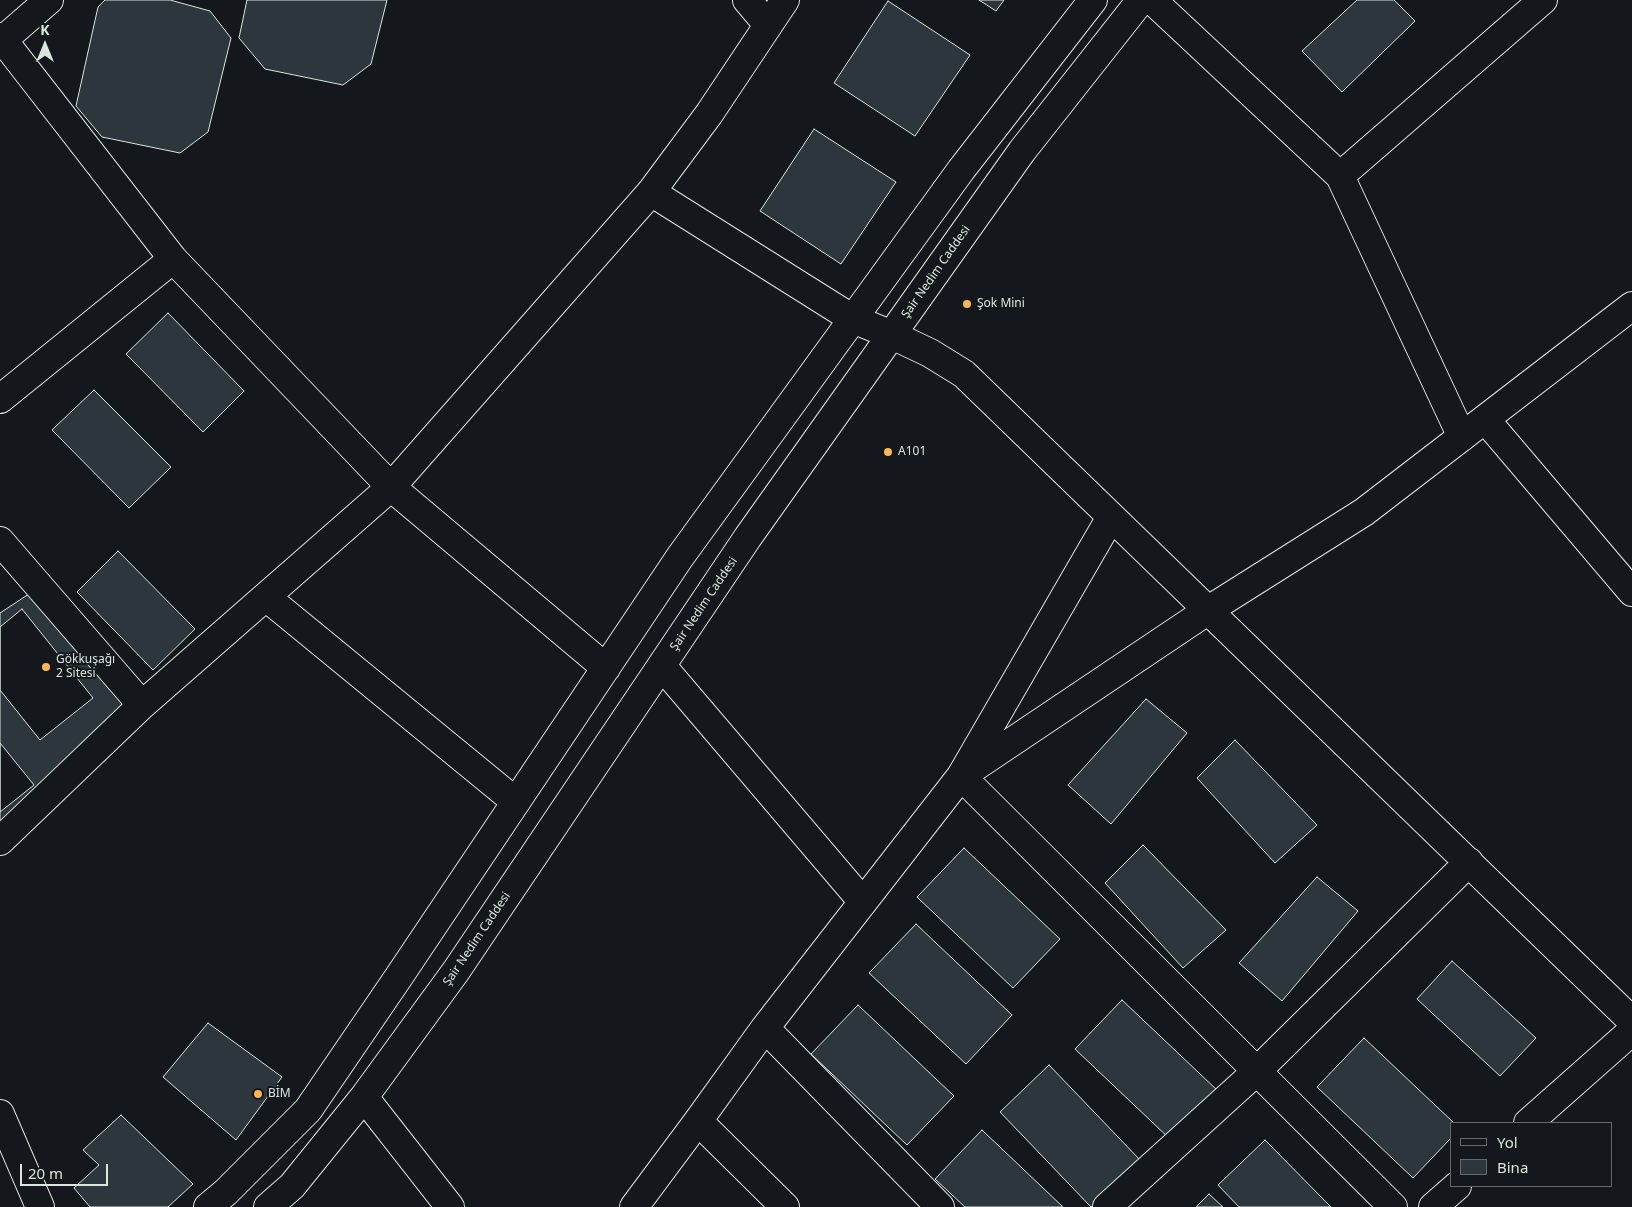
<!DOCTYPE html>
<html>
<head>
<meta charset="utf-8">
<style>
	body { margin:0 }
	#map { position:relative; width:1632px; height:1207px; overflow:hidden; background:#14181c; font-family:"Noto Sans",sans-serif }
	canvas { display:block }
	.legend { position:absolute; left:1450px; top:1122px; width:162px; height:65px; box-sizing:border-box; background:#14181c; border:1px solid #626a69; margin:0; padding:6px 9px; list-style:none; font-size:15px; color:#d8e6dc }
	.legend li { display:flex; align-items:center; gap:10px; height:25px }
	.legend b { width:25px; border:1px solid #626a69 }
	.north { position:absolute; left:20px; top:20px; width:50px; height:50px; -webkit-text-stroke:4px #14181c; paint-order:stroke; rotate:0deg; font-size:14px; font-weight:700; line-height:20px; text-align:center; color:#d8e6dc }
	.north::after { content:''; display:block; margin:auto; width:18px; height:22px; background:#d8e6dc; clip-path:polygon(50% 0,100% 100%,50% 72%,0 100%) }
	.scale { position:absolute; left:20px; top:1164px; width:88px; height:22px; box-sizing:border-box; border:2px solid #d8e6dc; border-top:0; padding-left:6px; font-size:15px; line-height:18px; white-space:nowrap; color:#d8e6dc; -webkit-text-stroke:4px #14181c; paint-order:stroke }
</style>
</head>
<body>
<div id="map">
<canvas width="1632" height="1207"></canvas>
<ul class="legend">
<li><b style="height:6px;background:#14181c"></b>Yol</li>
<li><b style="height:14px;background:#2c363c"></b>Bina</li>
</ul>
<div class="north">K</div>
<div class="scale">20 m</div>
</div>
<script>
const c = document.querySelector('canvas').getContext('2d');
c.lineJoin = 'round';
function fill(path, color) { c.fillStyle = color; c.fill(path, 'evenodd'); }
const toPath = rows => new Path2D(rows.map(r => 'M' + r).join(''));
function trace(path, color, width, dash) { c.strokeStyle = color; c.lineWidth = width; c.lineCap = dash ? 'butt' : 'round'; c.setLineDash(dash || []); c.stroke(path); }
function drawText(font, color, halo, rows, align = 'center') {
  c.font = font + ' "Noto Sans",sans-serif'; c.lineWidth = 4; c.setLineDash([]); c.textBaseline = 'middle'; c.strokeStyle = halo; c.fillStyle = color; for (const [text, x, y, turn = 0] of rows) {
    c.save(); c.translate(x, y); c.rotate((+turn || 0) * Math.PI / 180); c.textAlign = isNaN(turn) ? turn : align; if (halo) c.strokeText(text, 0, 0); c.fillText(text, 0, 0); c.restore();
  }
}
const building = toPath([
	[105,0,170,0,210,11,231,38,208,132,180,153,102,137,76,106,98,7,105,0],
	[247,0,387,0,371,64,343,85,265,69,239,38,247,0],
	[979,0,1004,0,996,11,979,0],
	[1357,0,1394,0,1415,21,1342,92,1302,51,1357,0],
	[888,1,970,55,915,136,834,83,888,1],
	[814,129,896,182,841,264,760,211,814,129],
	[168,313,244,391,203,432,126,354,168,313],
	[94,390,171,467,129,508,52,430,94,390],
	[118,551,195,629,153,670,77,592,118,551],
	[32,592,136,720,0,846,0,613,32,592],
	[22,609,93,698,40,740,0,690,0,627,22,609],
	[1146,699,1187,733,1111,824,1068,785,1146,699],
	[1235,740,1317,825,1275,863,1197,778,1235,740],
	[0,743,34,785,0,812,0,743],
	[1143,845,1226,930,1183,968,1105,883,1143,845],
	[964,848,1060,939,1013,988,917,897,964,848],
	[1317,877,1358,911,1282,1001,1239,963,1317,877],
	[916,924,1012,1015,966,1064,869,973,916,924],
	[1452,961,1536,1038,1500,1076,1417,999,1452,961],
	[1122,1000,1218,1091,1171,1140,1075,1049,1122,1000],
	[858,1005,954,1096,907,1145,811,1054,858,1005],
	[208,1023,282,1077,236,1140,163,1077,208,1023],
	[1364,1038,1454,1123,1451,1123,1451,1138,1413,1178,1317,1087,1364,1038],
	[1049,1065,1141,1161,1091,1207,1000,1112,1049,1065],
	[121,1115,193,1184,168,1207,90,1207,74,1188,99,1165,83,1150,121,1115],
	[982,1130,1063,1207,965,1207,935,1179,982,1130],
	[1265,1140,1331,1207,1239,1207,1218,1185,1265,1140],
	[1209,1194,1223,1207,1196,1207,1209,1194]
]);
fill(building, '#2c363c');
trace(building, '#d8e6dc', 1);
const minor = toPath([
	[747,0,768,25],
	[1152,0,1340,176],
	[0,37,3,40,49,0],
	[0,43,3,40,173,259,391,487,606,668],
	[651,192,853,319,892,335,930,353,964,374,1632,1021],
	[0,399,173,259],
	[1485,419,1632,592],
	[1462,437,1340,176,1543,0],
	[1111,517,961,776,1393,1207],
	[0,541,142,705],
	[266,597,516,802],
	[662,666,863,902],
	[0,841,142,705,391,487,651,192,709,114,785,0],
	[765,1028,940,1207],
	[364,1097,450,1207],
	[0,1114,40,1207],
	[698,1121,785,1207],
	[1528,1123,1632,1031],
	[208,1207,226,1192,308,1110,400,975,680,557,961,170,1093,0],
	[268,1207,292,1186,364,1097,456,971,748,537,1022,151,1141,0],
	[634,1207,698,1121,765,1028,961,776,1207,611,1364,512,1632,306],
	[1107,1207,1257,1071,1469,862],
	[1433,1207,1457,1186]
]);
trace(minor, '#d8e6dc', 30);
trace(minor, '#14181c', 28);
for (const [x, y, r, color] of [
	[967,304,5,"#ffb74d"],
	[888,452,5,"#ffb74d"],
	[46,667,5,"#ffb74d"],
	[258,1094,5,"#ffb74d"]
]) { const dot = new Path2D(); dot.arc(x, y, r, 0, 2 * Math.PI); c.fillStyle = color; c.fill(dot); trace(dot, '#14181c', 2); }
drawText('12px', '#d8e6dc', '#14181c', [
	["Şair Nedim Caddesi",936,272,-55],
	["Şair Nedim Caddesi",704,604,-56],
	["Şair Nedim Caddesi",477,939,-56]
]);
drawText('12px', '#d8e6dc', '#14181c', [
	["Şok Mini",977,304],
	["A101",898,452],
	["Gökkuşağı",56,660],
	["2 Sitesi",56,674],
	["BİM",268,1094]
], 'left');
</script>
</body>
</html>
